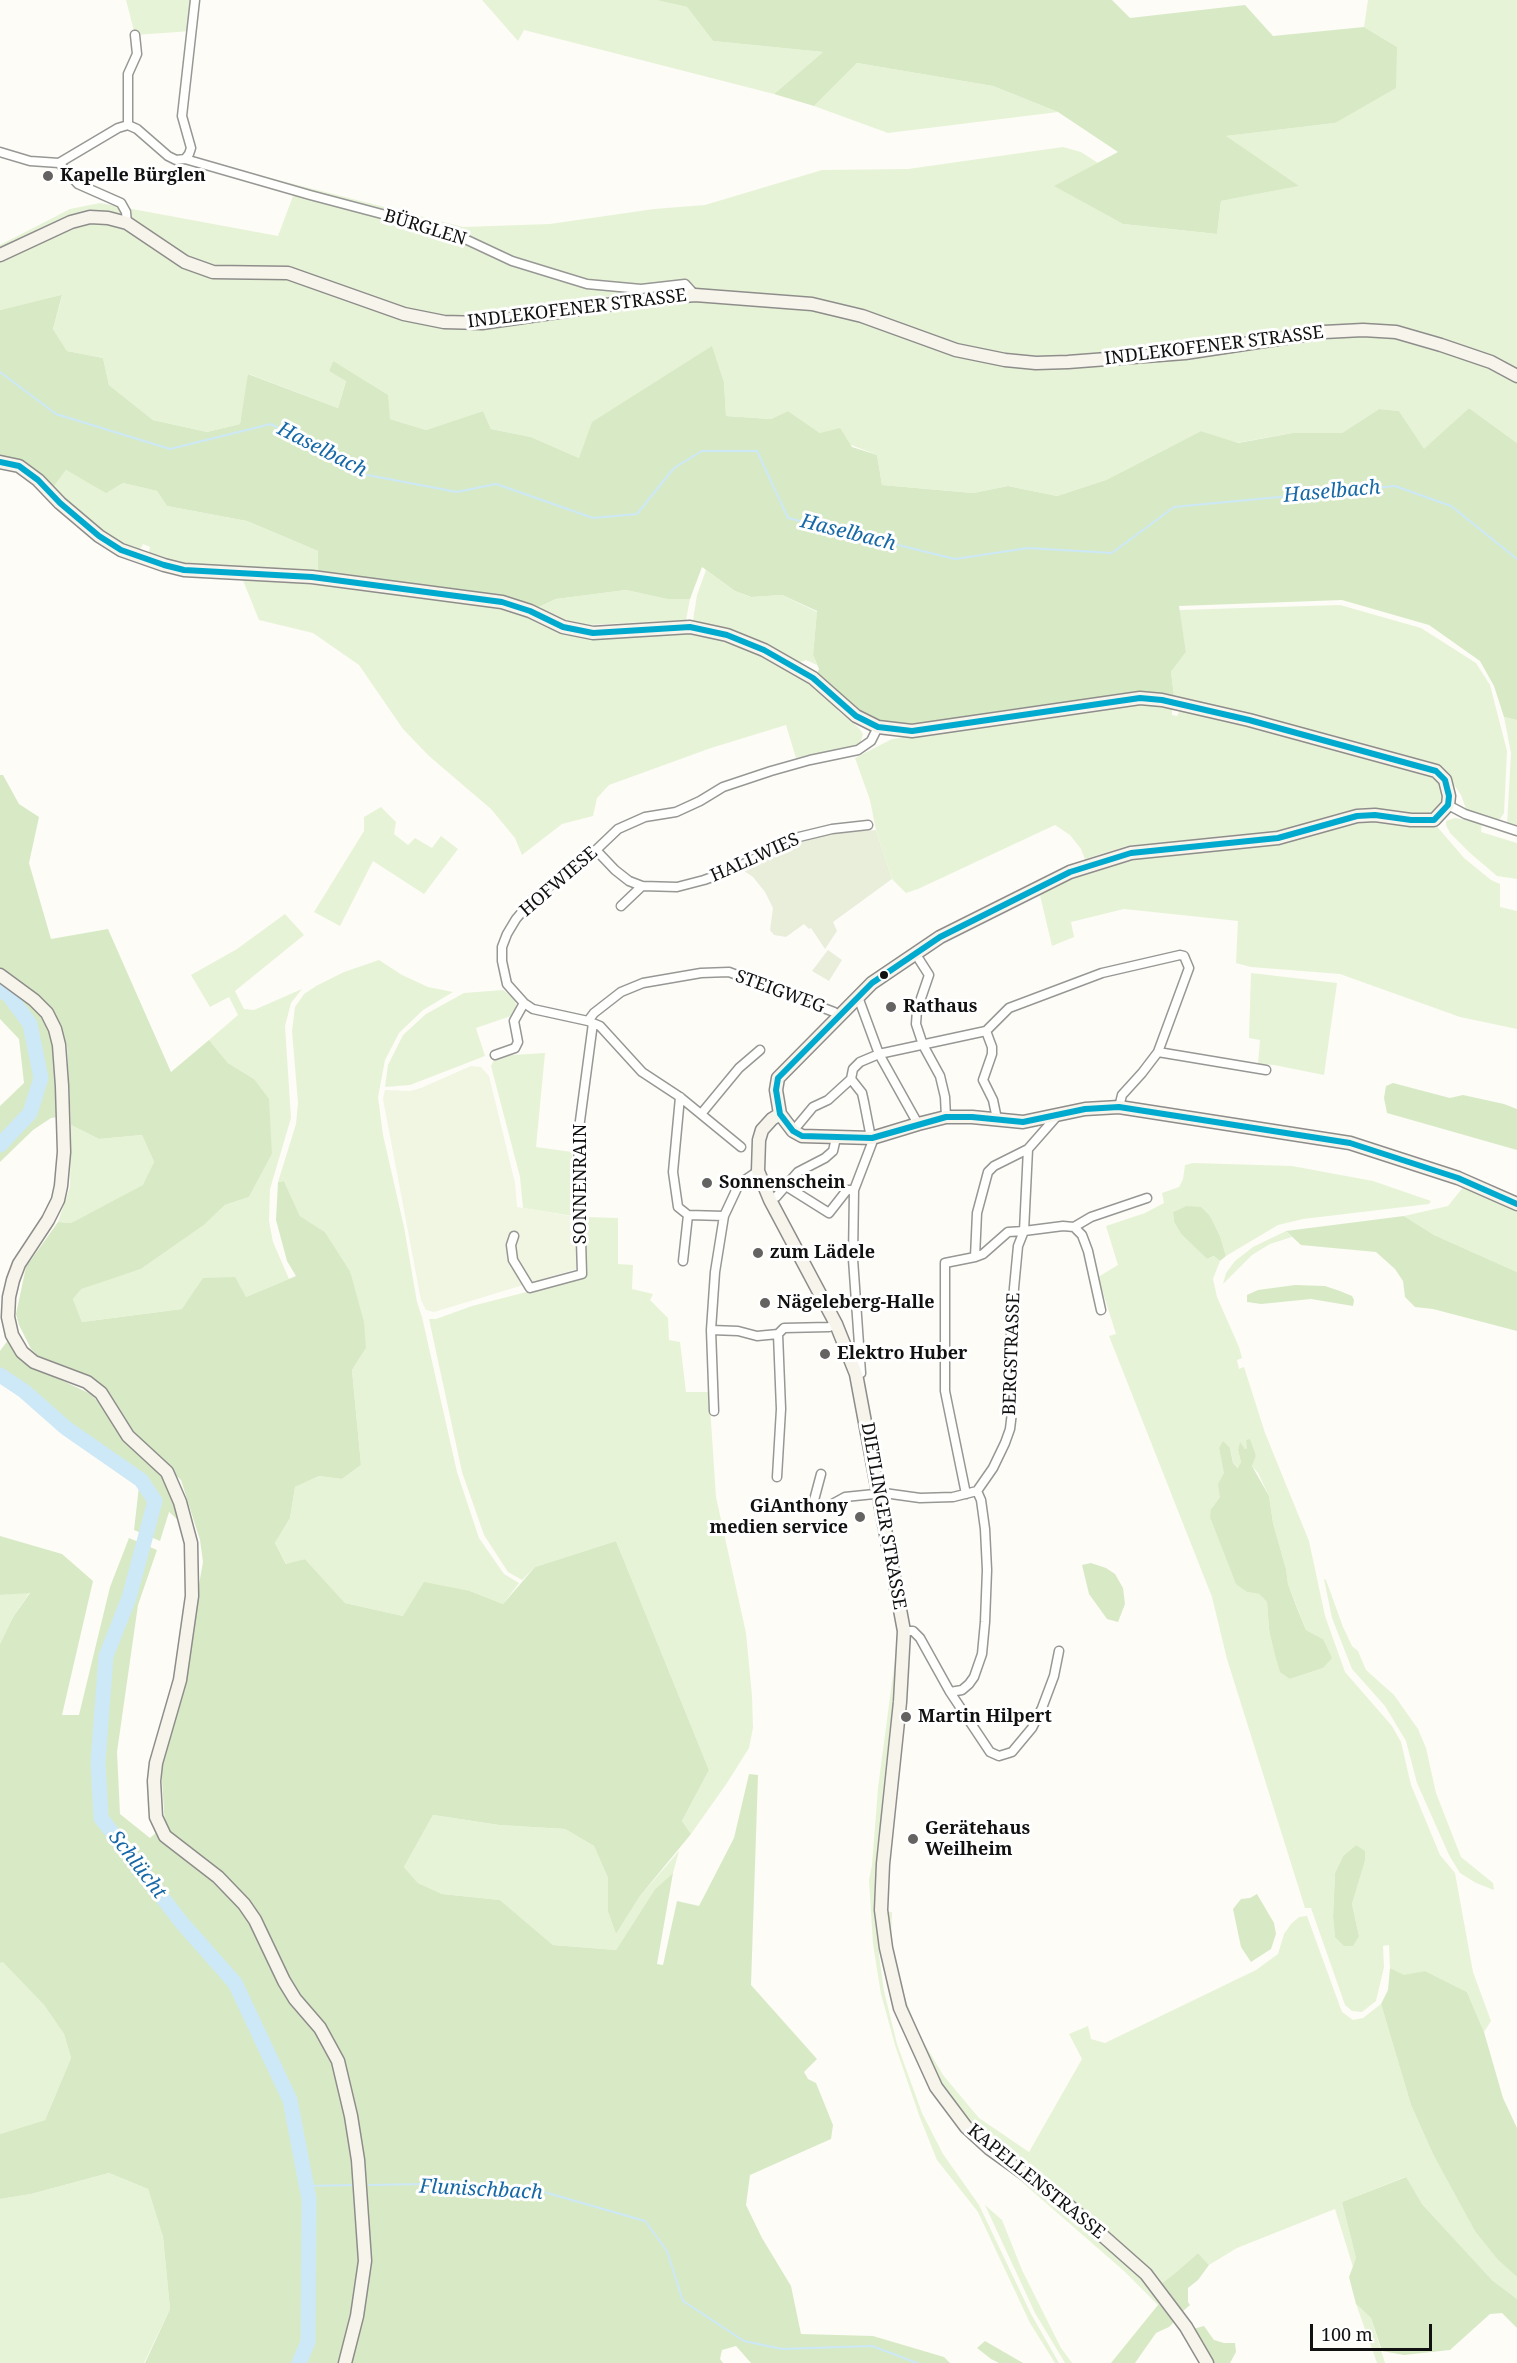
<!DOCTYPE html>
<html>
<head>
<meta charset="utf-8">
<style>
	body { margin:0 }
	#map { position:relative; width:1517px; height:2363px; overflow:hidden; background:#fdfcf7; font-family:"Noto Serif",serif }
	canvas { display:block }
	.scale { position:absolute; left:1310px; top:2324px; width:122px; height:27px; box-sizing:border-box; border:3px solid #111; border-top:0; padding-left:8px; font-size:18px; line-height:21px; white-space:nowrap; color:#111; -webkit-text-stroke:4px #fff; paint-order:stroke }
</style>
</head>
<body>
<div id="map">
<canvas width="1517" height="2363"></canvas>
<div class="scale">100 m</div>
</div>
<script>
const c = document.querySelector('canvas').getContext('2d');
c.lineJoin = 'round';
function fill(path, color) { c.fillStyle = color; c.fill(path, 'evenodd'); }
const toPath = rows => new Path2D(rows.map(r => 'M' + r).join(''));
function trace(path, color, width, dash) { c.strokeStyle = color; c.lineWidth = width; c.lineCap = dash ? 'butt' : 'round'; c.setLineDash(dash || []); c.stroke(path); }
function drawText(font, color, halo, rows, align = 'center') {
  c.font = font + ' "Noto Serif",serif'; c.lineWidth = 6; c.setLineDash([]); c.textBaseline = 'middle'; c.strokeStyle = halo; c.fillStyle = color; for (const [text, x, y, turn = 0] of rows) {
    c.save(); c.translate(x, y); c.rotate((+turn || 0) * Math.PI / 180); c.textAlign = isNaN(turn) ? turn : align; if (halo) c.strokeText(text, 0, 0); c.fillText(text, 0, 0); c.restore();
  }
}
fill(toPath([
	[126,0,195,0,192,31,135,35],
	[482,0,656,0,687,7,713,41,823,52,774,94,524,30,518,41],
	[1368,0,1517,0,1517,443,1469,408,1424,450,1399,411,1379,409,1342,433,1293,433,1236,443,1201,431,1106,480,1057,496,1008,486,973,493,882,485,877,455,820,433,788,411,771,419,726,416,724,382,712,347,579,458,531,437,491,429,483,411,426,430,390,419,333,361,329,371,346,380,338,408,249,374,240,424,207,432,153,420,109,385,103,358,67,351,53,329,62,296,0,310,0,245,70,209,100,203,278,236,293,196,266,177,463,227,550,224,654,209,705,205,822,170,908,169,1063,147,1081,152,1098,163,1055,186,1123,224,1217,234,1221,201,1298,186,1225,136,1335,123,1397,47,1364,27],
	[857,63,993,86,1058,112,888,133,814,106],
	[66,470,106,492,123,483,157,491,167,506,247,521,318,551,318,574,187,567,148,556,150,547,143,544,139,552,126,547,102,533,52,489],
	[706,570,735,591,750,597,782,595,817,612,813,655,817,665,806,660,799,663,767,645,727,630,693,620,697,595],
	[242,578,309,582,500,605,525,614,562,633,689,631,727,638,766,653,836,701,838,711,859,728,863,734,860,744,850,749,796,758,786,725,711,748,609,785,597,798,593,816,562,824,522,855,515,838,491,809,429,756,403,729,359,665,313,633,259,620],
	[626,590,667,599,690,599,686,620,589,625,567,622,534,609,556,599],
	[1340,605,1421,628,1476,663,1490,685,1507,751,1504,813,1500,819,1495,822,1473,815,1466,809,1461,795,1450,779,1442,769,1431,763,1174,696,1171,672,1186,652,1179,610],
	[1143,702,1172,706,1172,715,1177,716,1182,707,1411,770,1418,768,1435,774,1441,781,1445,798,1434,813,1422,816,1381,809,1352,811,1275,832,1127,846,1085,859,1081,849,1070,835,1055,825,918,889,906,893,892,879,876,830,870,800,855,758,892,739],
	[1504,717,1517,720,1517,828,1507,825,1511,753],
	[381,807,396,822,394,834,408,845,415,838,432,848,441,836,458,849,424,894,373,861,340,926,314,912,364,831,364,817],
	[1455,818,1482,823,1481,832,1517,843,1517,879,1497,876,1470,853,1450,833,1446,825,1446,821],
	[1362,820,1434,823,1464,858,1491,880,1500,884,1500,907,1517,911,1517,1029,1460,1017,1340,974,1251,967,1236,963,1238,921,1124,909,1071,922,1074,937,1052,946,1039,891,1060,882,1118,860],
	[285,914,304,935,235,991,244,1009,254,1010,302,989,291,1003,285,1026,291,1118,270,1189,269,1221,273,1242,289,1279,246,1297,182,1309,82,1322,73,1299,81,1288,141,1269,204,1225,225,1205,249,1197,272,1154,254,1079,228,1063,209,1040,238,1015,229,997,210,1007,191,975,237,949],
	[379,960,402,975,428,987,453,992,423,1010,399,1033,385,1060,378,1097,383,1135,404,1227,417,1302,422,1317,457,1472,479,1538,504,1574,519,1583,503,1604,470,1591,403,1616,345,1603,305,1559,287,1565,275,1543,290,1518,295,1487,319,1476,342,1479,361,1465,352,1370,366,1348,350,1271,325,1232,300,1216,284,1181,278,1182,296,1124,298,1103,292,1031,295,1007,304,994,316,986,344,972],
	[1251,973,1337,983,1324,1075,1274,1065,1258,1064,1260,1040,1249,1038],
	[503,990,515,999,516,1006,511,1016,476,1028,485,1056,410,1085,385,1087,388,1065,403,1035,426,1014,464,993],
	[545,1053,536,1147,572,1152,579,1217,523,1208,520,1177,491,1066,496,1056],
	[71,1125,99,1139,142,1135,154,1162,144,1185,71,1223,58,1222,70,1187],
	[1193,1163,1292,1166,1373,1181,1431,1201,1429,1204,1303,1219,1278,1225,1226,1256,1220,1236,1210,1216,1186,1206,1173,1212,1174,1222,1181,1234,1207,1259,1215,1256,1220,1261,1213,1279,1217,1297,1239,1347,1242,1358,1237,1360,1239,1369,1244,1367,1265,1433,1309,1541,1325,1616,1345,1672,1392,1726,1401,1742,1411,1785,1440,1855,1455,1873,1473,1972,1491,2021,1484,2032,1467,1992,1425,1971,1404,1976,1390,1968,1389,1945,1383,1946,1384,1967,1376,2001,1362,2012,1352,2011,1345,2005,1311,1908,1305,1908,1227,1659,1212,1597,1109,1336,1116,1334,1098,1277,1118,1265,1106,1226,1145,1213,1164,1203,1162,1193,1179,1187,1183,1179,1185,1165],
	[1240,1443,1245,1449,1247,1448,1256,1456,1252,1466,1258,1473,1269,1496,1273,1523,1286,1569,1288,1584,1306,1630,1323,1639,1323,1668,1290,1679,1269,1629,1267,1602,1259,1594,1247,1592,1211,1509,1220,1497,1222,1477,1225,1473,1219,1448,1230,1448,1233,1463,1239,1468,1241,1462,1238,1450],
	[1356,1845,1365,1861,1352,1904,1359,1936,1335,1937,1333,1917,1335,1873,1343,1856],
	[1464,1186,1517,1209,1517,1272,1434,1235,1404,1216,1448,1206],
	[587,1217,618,1218,618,1264,633,1265,632,1289,653,1294,650,1300,668,1318,669,1340,680,1342,686,1392,709,1392,716,1497,746,1633,752,1696,753,1728,749,1748,727,1783,691,1834,682,1821,709,1770,616,1541,535,1567,522,1580,508,1572,484,1535,462,1472,429,1319,436,1319,472,1306,585,1277],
	[1286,1231,1292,1237,1270,1244,1252,1255,1223,1284,1226,1273,1235,1261,1253,1247],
	[1324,1579,1326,1580,1343,1627,1352,1646,1358,1651,1366,1670,1394,1695,1418,1729,1426,1748,1436,1793,1461,1857,1493,1883,1494,1890,1476,1883,1460,1873,1449,1855,1417,1783,1406,1741,1385,1706,1352,1669,1332,1618],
	[30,1592,13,1617,0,1644,0,1595],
	[894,1610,899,1628,898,1660,883,1790,877,1865,879,1955,884,1991,897,2044,922,2113,943,2154,979,2205,1031,2314,1059,2363,1055,2363,1030,2323,978,2212,937,2160,919,2115,895,2045,881,1994,873,1944,869,1880,872,1865,878,1788,895,1659,897,1631],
	[433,1815,499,1825,565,1829,594,1846,608,1878,608,1912,616,1934,640,1896,679,1851,673,1873,655,1889,616,1950,553,1945,500,1900,442,1894,418,1883,404,1867],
	[887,1912,892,1912,891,1941,905,1998,920,2036,943,2075,979,2118,1029,2152,1082,2059,1069,2034,1088,2026,1091,2039,1105,2043,1256,1970,1278,1954,1284,1934,1291,1924,1299,1917,1307,1916,1342,2012,1353,2020,1363,2018,1381,2004,1411,2105,1432,2152,1499,2261,1517,2277,1517,2299,1492,2280,1422,2204,1405,2177,1342,2202,1356,2258,1353,2267,1335,2209,1237,2248,1209,2265,1198,2253,1174,2274,1162,2283,1155,2273,1068,2201,991,2143,966,2122,939,2081,902,2001,889,1943],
	[3,1961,44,2005,64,2034,71,2058,45,2120,0,2134,0,1963],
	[985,2150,1061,2207,1145,2277,1162,2300,1158,2305,1124,2271],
	[109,2173,148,2189,163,2237,170,2309,144,2363,0,2363,0,2199,31,2194],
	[985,2205,1002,2220,1022,2270,1061,2348,1072,2363,1065,2363,1035,2313],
	[1356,2304,1371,2318,1385,2363,1377,2363]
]), '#e7f3d7');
fill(toPath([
	[656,0,1112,0,1130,18,1245,5,1273,36,1364,27,1397,47,1396,88,1335,123,1226,136,1299,186,1221,201,1217,234,1123,224,1054,186,1118,152,1058,112,993,86,857,63,814,106,774,94,823,52,713,41,687,7],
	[62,295,53,329,67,351,103,358,109,385,153,420,207,432,240,424,248,374,338,408,346,381,329,371,333,361,388,395,390,419,426,430,483,411,491,429,531,437,579,458,592,422,712,346,724,382,726,416,771,419,788,411,820,433,840,428,852,447,877,455,882,485,973,493,1008,486,1057,496,1106,480,1201,431,1238,443,1293,433,1342,433,1379,409,1399,411,1424,449,1469,408,1517,443,1517,720,1504,717,1494,686,1480,661,1429,625,1342,600,1179,606,1186,652,1171,672,1174,696,1140,693,1005,710,911,726,881,724,856,712,817,674,819,669,813,655,817,611,782,595,751,597,735,591,702,567,690,599,667,599,626,590,556,599,534,609,318,574,318,551,247,521,167,506,157,491,123,483,106,493,66,470,52,489,0,458,0,310],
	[0,775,3,775,19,804,39,817,29,863,51,939,108,929,171,1072,209,1040,228,1063,254,1079,269,1099,272,1154,249,1197,225,1205,204,1225,141,1269,81,1289,73,1299,82,1322,182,1309,203,1278,235,1277,246,1297,296,1276,287,1261,276,1220,278,1182,284,1181,300,1216,325,1232,350,1271,364,1322,366,1348,352,1370,361,1465,342,1479,319,1476,295,1487,290,1518,275,1543,286,1564,305,1559,345,1603,403,1616,424,1582,470,1591,503,1604,535,1567,616,1541,709,1770,682,1821,691,1834,640,1896,616,1934,608,1912,608,1878,594,1846,565,1829,499,1825,433,1815,404,1867,418,1883,442,1894,500,1900,553,1945,616,1950,655,1889,673,1873,657,1964,663,1965,677,1901,699,1906,734,1838,749,1774,758,1775,751,1985,817,2059,804,2072,808,2079,816,2083,833,2125,831,2139,750,2175,746,2205,762,2238,791,2286,801,2334,873,2336,944,2357,950,2363,751,2363,736,2346,722,2350,720,2359,723,2363,145,2363,170,2309,163,2237,148,2189,109,2173,31,2194,0,2199,0,2134,45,2120,71,2058,64,2034,44,2005,3,1962,0,1963,0,1644,13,1617,30,1593,0,1595,0,1536,62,1554,93,1581,62,1715,79,1715,110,1587,129,1538,157,1550,138,1605,117,1752,120,1814,150,1838,165,1825,161,1766,179,1697,203,1562,200,1540,181,1480,139,1440,114,1400,100,1384,77,1372,39,1357,31,1349,19,1325,16,1314,26,1267,58,1222,71,1223,143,1185,154,1162,142,1135,99,1139,71,1125,67,1046,59,1024,0,970],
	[6,990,11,990,41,1013,51,1033,55,1055,59,1117,51,1118,33,1130,0,1162,0,1106,24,1083,19,1039,0,1019,0,996],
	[1393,1083,1450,1098,1463,1095,1504,1104,1517,1109,1517,1150,1387,1113,1384,1098,1386,1086],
	[1186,1206,1201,1207,1210,1216,1220,1236,1226,1256,1220,1261,1214,1256,1207,1259,1181,1234,1174,1222,1173,1212],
	[1404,1216,1434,1235,1517,1272,1517,1331,1433,1309,1415,1307,1405,1297,1403,1281,1395,1269,1376,1252,1301,1245,1286,1231],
	[1295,1285,1325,1286,1340,1291,1352,1296,1354,1300,1353,1306,1311,1299,1261,1304,1247,1302,1247,1295,1258,1290],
	[8,1340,16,1355,29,1365,91,1394,169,1481,184,1520,178,1520,169,1512,160,1541,134,1530,139,1486,54,1423,0,1377,0,1351],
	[1250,1439,1256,1456,1252,1466,1269,1496,1273,1523,1286,1569,1288,1584,1297,1608,1306,1630,1323,1639,1332,1658,1323,1668,1290,1679,1280,1672,1275,1655,1269,1629,1267,1602,1259,1594,1247,1592,1236,1584,1210,1517,1211,1509,1220,1497,1218,1484,1224,1473,1219,1448,1223,1441,1230,1448,1233,1463,1238,1468,1241,1462,1238,1450,1240,1442,1245,1449,1247,1448,1246,1440],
	[1091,1563,1106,1568,1115,1574,1123,1588,1125,1604,1118,1622,1107,1619,1089,1594,1082,1565],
	[1356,1845,1365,1851,1365,1861,1352,1904,1359,1936,1353,1946,1344,1946,1335,1937,1333,1917,1335,1873,1343,1856],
	[1257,1894,1274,1923,1276,1934,1271,1949,1251,1962,1241,1947,1233,1909,1241,1899,1250,1898],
	[1390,1968,1404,1975,1425,1971,1467,1992,1484,2032,1503,2098,1517,2128,1517,2277,1499,2261,1475,2231,1432,2152,1411,2105,1381,2004,1388,1990],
	[1406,2177,1422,2204,1492,2280,1517,2299,1517,2328,1502,2313,1490,2314,1450,2350,1404,2355,1382,2351,1371,2318,1356,2304,1349,2277,1356,2258,1342,2202],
	[1198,2253,1209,2265,1198,2280,1188,2288,1188,2302,1190,2305,1182,2312,1162,2283,1174,2274],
	[1162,2300,1176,2320,1169,2327,1156,2333,1135,2363,1111,2363],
	[1204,2326,1214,2340,1224,2343,1235,2343,1236,2352,1230,2363,1212,2363,1193,2329],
	[985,2341,1023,2363,999,2363,991,2359,977,2348]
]), '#d8eac5');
fill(toPath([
	[876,830,892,879,833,922,837,931,825,949,811,928,809,929,804,924,786,937,774,935,770,930,773,908,765,892,753,877,741,869,769,854,802,842,832,833],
	[828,950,842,960,829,981,812,971]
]), '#e9eedb');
fill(toPath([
	[471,1066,481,1067,489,1076,515,1183,517,1207,576,1217,576,1269,434,1312,426,1310,421,1300,383,1099,385,1090,410,1091,421,1088]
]), '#f0f6e1');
trace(toPath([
	[0,372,56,414,170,449,271,424,362,474,457,492,496,484,593,518,637,514,674,468,702,451,757,451,788,518,955,559,1028,548,1112,553,1174,507,1395,486,1451,506,1517,559],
	[369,2185,424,2184,537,2190,645,2221,667,2251,683,2301,744,2341,782,2349,872,2346,917,2363],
	[307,2186,353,2185]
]), '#cde8f7', 2);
trace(toPath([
	[0,991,8,994,30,1024,41,1078,30,1113,0,1145],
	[0,1375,24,1391,66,1428,141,1480,155,1501,129,1598,106,1656,98,1762,101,1818,182,1923,235,1983,290,2100,309,2199,308,2342,299,2363]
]), '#cde8f7', 15);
const street = toPath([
	[128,125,137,129,168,156,176,160,185,159,189,154,191,148,182,116,195,0],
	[0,152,30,161,59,163],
	[185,159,310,195,450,232,512,261,587,284,641,289,685,284,695,295],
	[127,223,126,212,121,203,78,184,59,163,118,128,128,125,128,74,137,54,135,35],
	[1448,805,1465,814,1517,831],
	[596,850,615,870,629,881,642,886,677,887,704,880,729,871,799,837,832,829,868,825],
	[621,906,642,886],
	[915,953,929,975,917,1010,916,1024,923,1045,940,1076,945,1097,946,1117],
	[858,997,879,1054,918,1124],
	[588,1021,594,1013,621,992,643,983,701,973,729,972,834,1012,840,1017],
	[986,1031,992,1047,992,1054,983,1080,993,1100,997,1119],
	[1158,1052,1266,1070],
	[495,1055,515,1048,518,1042,514,1021,524,1003],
	[851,1079,862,1093,864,1102,872,1143,854,1190,853,1259,861,1373,856,1374],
	[680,1097,673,1172,678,1207,688,1215,724,1216],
	[701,1114,739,1068,760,1050],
	[793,1131,813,1107,828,1100,851,1079,853,1069,860,1062,879,1054,986,1031,1009,1008,1102,973,1180,955,1184,956,1189,968,1158,1052,1142,1073,1122,1095,1119,1107],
	[741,1147,680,1097,642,1072,600,1026,588,1021,533,1009,524,1003,507,984,502,961,502,947,507,934,516,919,533,899,596,850,618,829,645,817,676,812,700,801,723,787,771,771,810,760,858,750,871,741,878,727],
	[758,1171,739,1184,724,1216,715,1272,711,1330,738,1331,757,1336,778,1334,784,1328,829,1327,836,1324],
	[786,1186,829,1213,847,1190,854,1190],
	[770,1200,776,1197,798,1172,825,1158,833,1151,836,1138],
	[1074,1227,1091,1217,1147,1198],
	[514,1236,511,1245,513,1260,530,1288,582,1274,578,1136,593,1023],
	[975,1257,977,1213,988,1172,994,1166,1028,1149],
	[683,1261,688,1215],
	[711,1330,714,1411],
	[821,1474,813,1504,825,1508,845,1497,884,1493,920,1498,953,1497,977,1491,993,1468,1005,1443,1010,1429,1012,1412,1010,1349,1014,1288,1018,1246,1024,1231,1063,1226,1074,1227,1082,1235,1088,1251,1101,1310],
	[777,1477,781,1409,778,1334],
	[966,1494,945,1391,945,1263,975,1257,983,1254,1008,1232,1024,1231,1028,1149,1057,1116],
	[904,1631,913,1631,920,1638,950,1692,962,1690,969,1684,974,1677,982,1654,985,1622,987,1570,985,1529,981,1500,977,1491],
	[950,1692,990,1752,999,1756,1012,1752,1032,1728,1042,1708,1054,1676,1059,1651]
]);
const secondary = toPath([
	[0,255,71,222,90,217,108,218,127,223,185,262,213,272,288,273,404,314,444,322,482,323,641,300,695,295,812,304,862,316,956,350,1005,360,1036,363,1068,362,1185,353,1324,332,1363,330,1396,332,1441,345,1491,362,1517,376],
	[0,462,19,466,38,480,60,503,99,536,121,550,164,565,184,570,312,577,502,602,530,611,563,627,593,633,690,627,727,635,764,650,813,678,856,716,878,727,912,731,1140,698,1162,700,1249,720,1436,771,1445,780,1449,796,1448,805,1434,820,1411,820,1375,815,1357,816,1278,838,1131,853,1070,872,940,937,872,983,778,1078,776,1090,780,1114,793,1131,802,1136,872,1138,918,1124,946,1117,972,1117,1023,1122,1085,1109,1119,1107,1350,1143,1458,1178,1517,1204],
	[0,975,34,1000,47,1013,55,1029,59,1045,62,1086,64,1152,61,1186,58,1200,48,1220,19,1264,13,1280,9,1297,8,1317,12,1335,22,1352,34,1362,87,1382,101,1393,128,1436,167,1472,180,1502,191,1543,192,1596,180,1680,156,1763,154,1781,156,1817,165,1836,218,1877,244,1904,255,1920,284,1981,295,1999,320,2028,338,2061,351,2116,358,2160,365,2261,357,2316,345,2363],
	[780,1114,772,1119,762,1130,759,1140,758,1171,770,1200,836,1324,856,1374,904,1631,900,1702,883,1864,881,1910,886,1948,900,2008,936,2087,966,2127,990,2149,1068,2205,1146,2274,1186,2327,1207,2363]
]);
trace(street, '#979795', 11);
trace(secondary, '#8e8d8b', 15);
trace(street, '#fffffe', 8);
trace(secondary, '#f6f4eb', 12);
trace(toPath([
	[0,462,19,466,38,480,60,503,99,536,121,550,164,565,184,570,312,577,502,602,530,611,563,627,593,633,690,627,727,635,764,650,813,678,856,716,878,727,912,731,1140,698,1162,700,1249,720,1436,771,1445,780,1449,796,1448,805,1434,820,1411,820,1375,815,1357,816,1278,838,1131,853,1070,872,940,937,872,983,778,1078,776,1090,780,1114,793,1131,802,1136,872,1138,946,1117,972,1117,1023,1122,1085,1109,1119,1107,1350,1143,1458,1178,1517,1204]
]), '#00a9ce', 6);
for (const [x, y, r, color] of [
	[48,176,6,"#646362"],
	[884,975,5,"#111"],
	[891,1007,6,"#646362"],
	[707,1183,6,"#646362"],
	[758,1253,6,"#646362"],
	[765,1303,6,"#646362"],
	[825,1354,6,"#646362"],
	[860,1517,6,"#646362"],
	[906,1717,6,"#646362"],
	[913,1839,6,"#646362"]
]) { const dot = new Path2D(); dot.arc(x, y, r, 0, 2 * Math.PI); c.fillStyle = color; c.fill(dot); trace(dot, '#fff', 2); }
drawText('bold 18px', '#111', '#fff', [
	["Kapelle Bürglen",60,176],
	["Rathaus",903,1007],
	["Sonnenschein",719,1183],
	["zum Lädele",770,1253],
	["Nägeleberg-Halle",777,1303],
	["Elektro Huber",837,1354],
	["GiAnthony",848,1507,"right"],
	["medien service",848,1528,"right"],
	["Martin Hilpert",918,1717],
	["Gerätehaus",925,1829],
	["Weilheim",925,1850]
], 'left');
drawText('18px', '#111', '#fff', [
	["BÜRGLEN",425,228,17],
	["INDLEKOFENER STRASSE",577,309,-7],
	["INDLEKOFENER STRASSE",1214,346,-7],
	["HALLWIES",755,858,-24],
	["HOFWIESE",559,882,-41],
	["STEIGWEG",780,992,20],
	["SONNENRAIN",581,1184,-90],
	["BERGSTRASSE",1012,1354,-88],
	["DIETLINGER STRASSE",883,1516,80],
	["KAPELLENSTRASSE",1036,2182,39]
]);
drawText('italic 20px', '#1768a6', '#fff', [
	["Haselbach",322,450,27],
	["Haselbach",1332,492,-5],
	["Haselbach",848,533,14],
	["Schlücht",137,1865,52],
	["Flunischbach",481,2190,3]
]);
</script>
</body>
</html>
